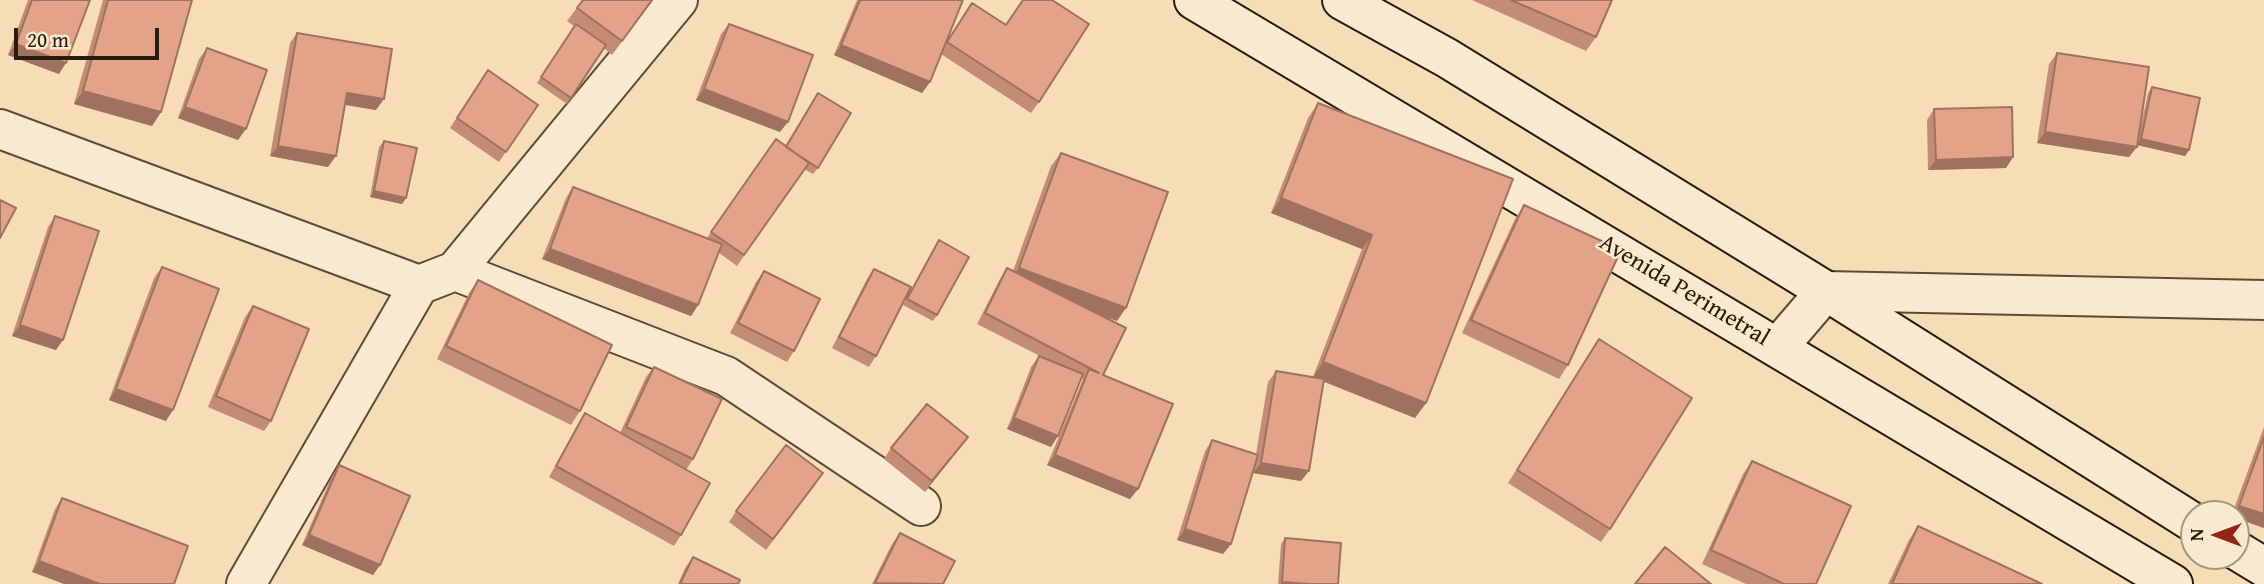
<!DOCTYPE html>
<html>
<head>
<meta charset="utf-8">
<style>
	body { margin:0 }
	#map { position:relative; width:2264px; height:584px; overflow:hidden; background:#f7ddb5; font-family:"Gentium Book Plus",serif }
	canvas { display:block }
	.north { position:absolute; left:2180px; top:500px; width:70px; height:70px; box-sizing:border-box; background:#fae9cf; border:2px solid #a69781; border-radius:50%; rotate:270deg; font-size:19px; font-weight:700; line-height:28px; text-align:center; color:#281c0d }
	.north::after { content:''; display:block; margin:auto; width:24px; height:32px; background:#8f2418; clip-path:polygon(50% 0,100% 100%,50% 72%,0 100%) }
	.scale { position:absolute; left:14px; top:28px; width:145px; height:32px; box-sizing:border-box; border:4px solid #281c0d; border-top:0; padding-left:9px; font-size:21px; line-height:24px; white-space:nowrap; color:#281c0d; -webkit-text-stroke:5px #fae9cf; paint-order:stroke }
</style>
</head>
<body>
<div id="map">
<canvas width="2264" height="584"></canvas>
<div class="north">N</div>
<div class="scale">20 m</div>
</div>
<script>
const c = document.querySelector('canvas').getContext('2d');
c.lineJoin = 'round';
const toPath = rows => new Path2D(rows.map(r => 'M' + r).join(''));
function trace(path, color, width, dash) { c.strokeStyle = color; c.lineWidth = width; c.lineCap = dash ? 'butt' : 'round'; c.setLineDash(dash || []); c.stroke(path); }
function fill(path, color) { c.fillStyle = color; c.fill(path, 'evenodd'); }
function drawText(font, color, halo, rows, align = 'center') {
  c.font = font + ' "Gentium Book Plus",serif'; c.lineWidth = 5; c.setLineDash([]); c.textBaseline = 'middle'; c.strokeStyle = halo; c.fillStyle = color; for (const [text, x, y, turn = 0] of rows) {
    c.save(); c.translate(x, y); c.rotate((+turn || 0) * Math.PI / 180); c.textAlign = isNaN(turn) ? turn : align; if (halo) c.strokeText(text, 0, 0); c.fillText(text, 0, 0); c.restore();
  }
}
const street = toPath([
	[0,129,419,285],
	[455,271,726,376,921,506],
	[1778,347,1826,291,2264,300],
	[246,584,419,285,455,271,678,0]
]);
const secondary = toPath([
	[1194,0,2173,584],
	[1342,0,1447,58,1826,291,2194,523],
	[2236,550,2264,567]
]);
trace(street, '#5c4c37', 42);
trace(secondary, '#281c0d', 42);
trace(street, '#fae9cf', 38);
trace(secondary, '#fae9cf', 38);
fill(toPath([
	[28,0,90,0,59,74,8,55],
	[103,0,192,0,161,112,152,126,74,104],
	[583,0,653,0,612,55,604,48,567,104,537,83,574,26,567,21],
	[857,0,963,0,946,42,972,3,1039,102,1031,113,941,54,930,82,922,93,834,55],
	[1472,0,1612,0,1596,37,1586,51],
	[729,24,780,132,696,100,721,34],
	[297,33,376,110,345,105,328,167,270,156,290,43],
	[207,48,238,140,178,118,199,59],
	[2057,53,2138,139,2148,93,2152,87,2189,150,2185,156,2137,145,2129,157,2037,143,2049,64],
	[488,70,538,105,499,162,450,128],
	[818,93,818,168,813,174,804,169,737,266,718,252,698,305,691,316,542,259,566,198,573,187,707,238,776,139,785,146],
	[1318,103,1513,179,1426,403,1415,418,1324,382,1301,481,1253,473,1254,468,1231,544,1223,554,1177,540,1205,451,1212,440,1256,454,1268,382,1276,371,1313,377,1362,249,1271,213,1308,118],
	[1934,109,2013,157,2006,168,1928,170,1927,120],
	[384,141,406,198,402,204,370,197,379,147],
	[1061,153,1117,321,1103,316,1103,375,1138,489,1130,499,1047,465,1083,379,1081,378,1051,447,1007,429,1031,367,1039,356,1040,356,977,324,1000,279,1007,268,1013,271,1051,166],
	[1524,205,1568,365,1559,379,1462,333,1515,219],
	[55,216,56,350,12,336,48,227],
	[939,240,937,315,933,321,903,305],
	[162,267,166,421,109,400,154,278],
	[874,269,876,356,869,367,832,348,867,279],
	[764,271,794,351,787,362,730,333,756,282],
	[478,280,580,411,571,425,437,359,469,293],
	[253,306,271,421,264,431,208,407,245,317],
	[1599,339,1610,529,1601,542,1508,483],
	[654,367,693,459,686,470,681,535,674,546,549,477,578,424,585,413,620,433,646,377],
	[2264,427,2264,528,2236,518,2236,514,2232,514],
	[968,437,925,492,884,459,891,448],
	[1752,461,1816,584,1746,584,1702,564,1743,474],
	[339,465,380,565,373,575,302,545,332,476],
	[816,484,766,550,729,522,736,511],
	[62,498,188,546,32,572,55,509],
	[1918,526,2042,584,1888,584,1909,540],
	[900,533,943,584,872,584,892,544],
	[1285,538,1338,584,1278,584,1281,544],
	[693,557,738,584,678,584,685,568]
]), '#c38c76');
fill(toPath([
	[16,44,66,63,59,74,8,55],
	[841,45,930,82,922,93,834,55],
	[704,89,788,122,780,132,696,100],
	[83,91,161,112,152,126,74,104],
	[347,93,384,99,376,110,340,104],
	[185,107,246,129,238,140,178,118],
	[2045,132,2137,147,2129,157,2037,143],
	[2141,139,2189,150,2185,156,2137,145],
	[278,146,336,156,328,167,270,156],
	[2013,157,2006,168,1928,170,1936,160],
	[374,191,406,198,402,204,370,197],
	[1281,198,1372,235,1362,249,1271,213],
	[550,249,698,305,691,316,542,259],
	[1019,268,1126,308,1117,321,1009,282],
	[20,325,63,340,56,350,12,336],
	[1323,362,1426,403,1415,418,1313,377],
	[116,389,173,410,166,421,109,400],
	[1014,418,1058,436,1051,447,1007,429],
	[968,437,960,447,925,492,932,481],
	[1055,455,1138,489,1130,499,1047,465],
	[1261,463,1309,471,1301,481,1253,473],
	[2239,506,2264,514,2264,528,2236,518,2236,514,2233,514],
	[1185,529,1231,544,1223,554,1177,540],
	[309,535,380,565,373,575,302,545],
	[39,561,100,584,64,584,32,572],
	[1282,582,1310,584,1280,584]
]), '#9f7260');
const building = toPath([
	[32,0,90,0,66,63,16,44,32,0],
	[108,0,192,0,161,112,83,91,108,0],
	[583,0,652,0,622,41,577,8,583,0],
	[860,0,963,0,930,82,841,45,860,0],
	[1023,0,1052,0,1089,24,1039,102,947,42,972,3,1006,25,1023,0],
	[1511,0,1612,0,1596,37,1511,0],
	[576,24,606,45,571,98,541,77,576,24],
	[729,24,813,55,788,122,704,89,729,24],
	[297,33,392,49,384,99,347,93,336,156,278,146,297,33],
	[207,48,267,70,246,129,185,107,207,48],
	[2057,53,2149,67,2137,147,2045,132,2057,53],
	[488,70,538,105,506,152,457,118,488,70],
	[2152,87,2200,98,2189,150,2141,139,2152,87],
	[818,93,851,113,818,168,786,147,818,93],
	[1318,103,1513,179,1426,403,1323,362,1372,235,1281,198,1318,103],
	[2012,107,2013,157,1936,160,1934,109,2012,107],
	[776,139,809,163,744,255,711,232,776,139],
	[384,141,417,148,406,198,374,191,384,141],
	[1061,153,1168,192,1126,308,1019,268,1061,153],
	[573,187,722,244,698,305,550,249,573,187],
	[0,200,16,208,0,238,0,200],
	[1524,205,1621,250,1568,365,1471,320,1524,205],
	[55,216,99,231,63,340,20,325,55,216],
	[939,240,969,257,937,315,907,299,939,240],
	[162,267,219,289,173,410,116,389,162,267],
	[1007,268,1126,328,1103,375,1173,404,1138,489,1055,455,1089,369,1099,373,985,313,1007,268],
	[874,269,911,287,876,356,839,337,874,269],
	[764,271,820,299,794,351,738,323,764,271],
	[478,280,612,345,580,411,446,346,478,280],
	[253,306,309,329,271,421,216,396,253,306],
	[1599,339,1692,398,1610,529,1517,470,1599,339],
	[1039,356,1083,374,1058,436,1014,418,1039,356],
	[654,367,722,399,693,459,626,427,654,367],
	[1276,371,1324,379,1309,471,1261,463,1276,371],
	[927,404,968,437,932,481,891,448,927,404],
	[585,413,710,483,681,535,556,466,585,413],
	[2264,437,2264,514,2239,506,2264,437],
	[1212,440,1258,455,1231,544,1185,529,1212,440],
	[786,445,823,473,773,539,736,511,786,445],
	[1752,461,1851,506,1816,584,1784,584,1711,550,1752,461],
	[339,465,410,496,380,565,309,535,339,465],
	[62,498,188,546,174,584,100,584,39,561,62,498],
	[1918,526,2042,584,1892,584,1918,526],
	[900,533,955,561,943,584,875,583,900,533],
	[1285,538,1341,543,1338,584,1310,584,1282,582,1285,538],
	[1665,547,1711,584,1635,584,1665,547],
	[693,557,740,580,738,584,680,584,693,557]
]);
fill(building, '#e3a389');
trace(building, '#9f7260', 2);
drawText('24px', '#281c0d', '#fae9cf', [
	["Avenida Perimetral",1684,291,31]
]);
</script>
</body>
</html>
